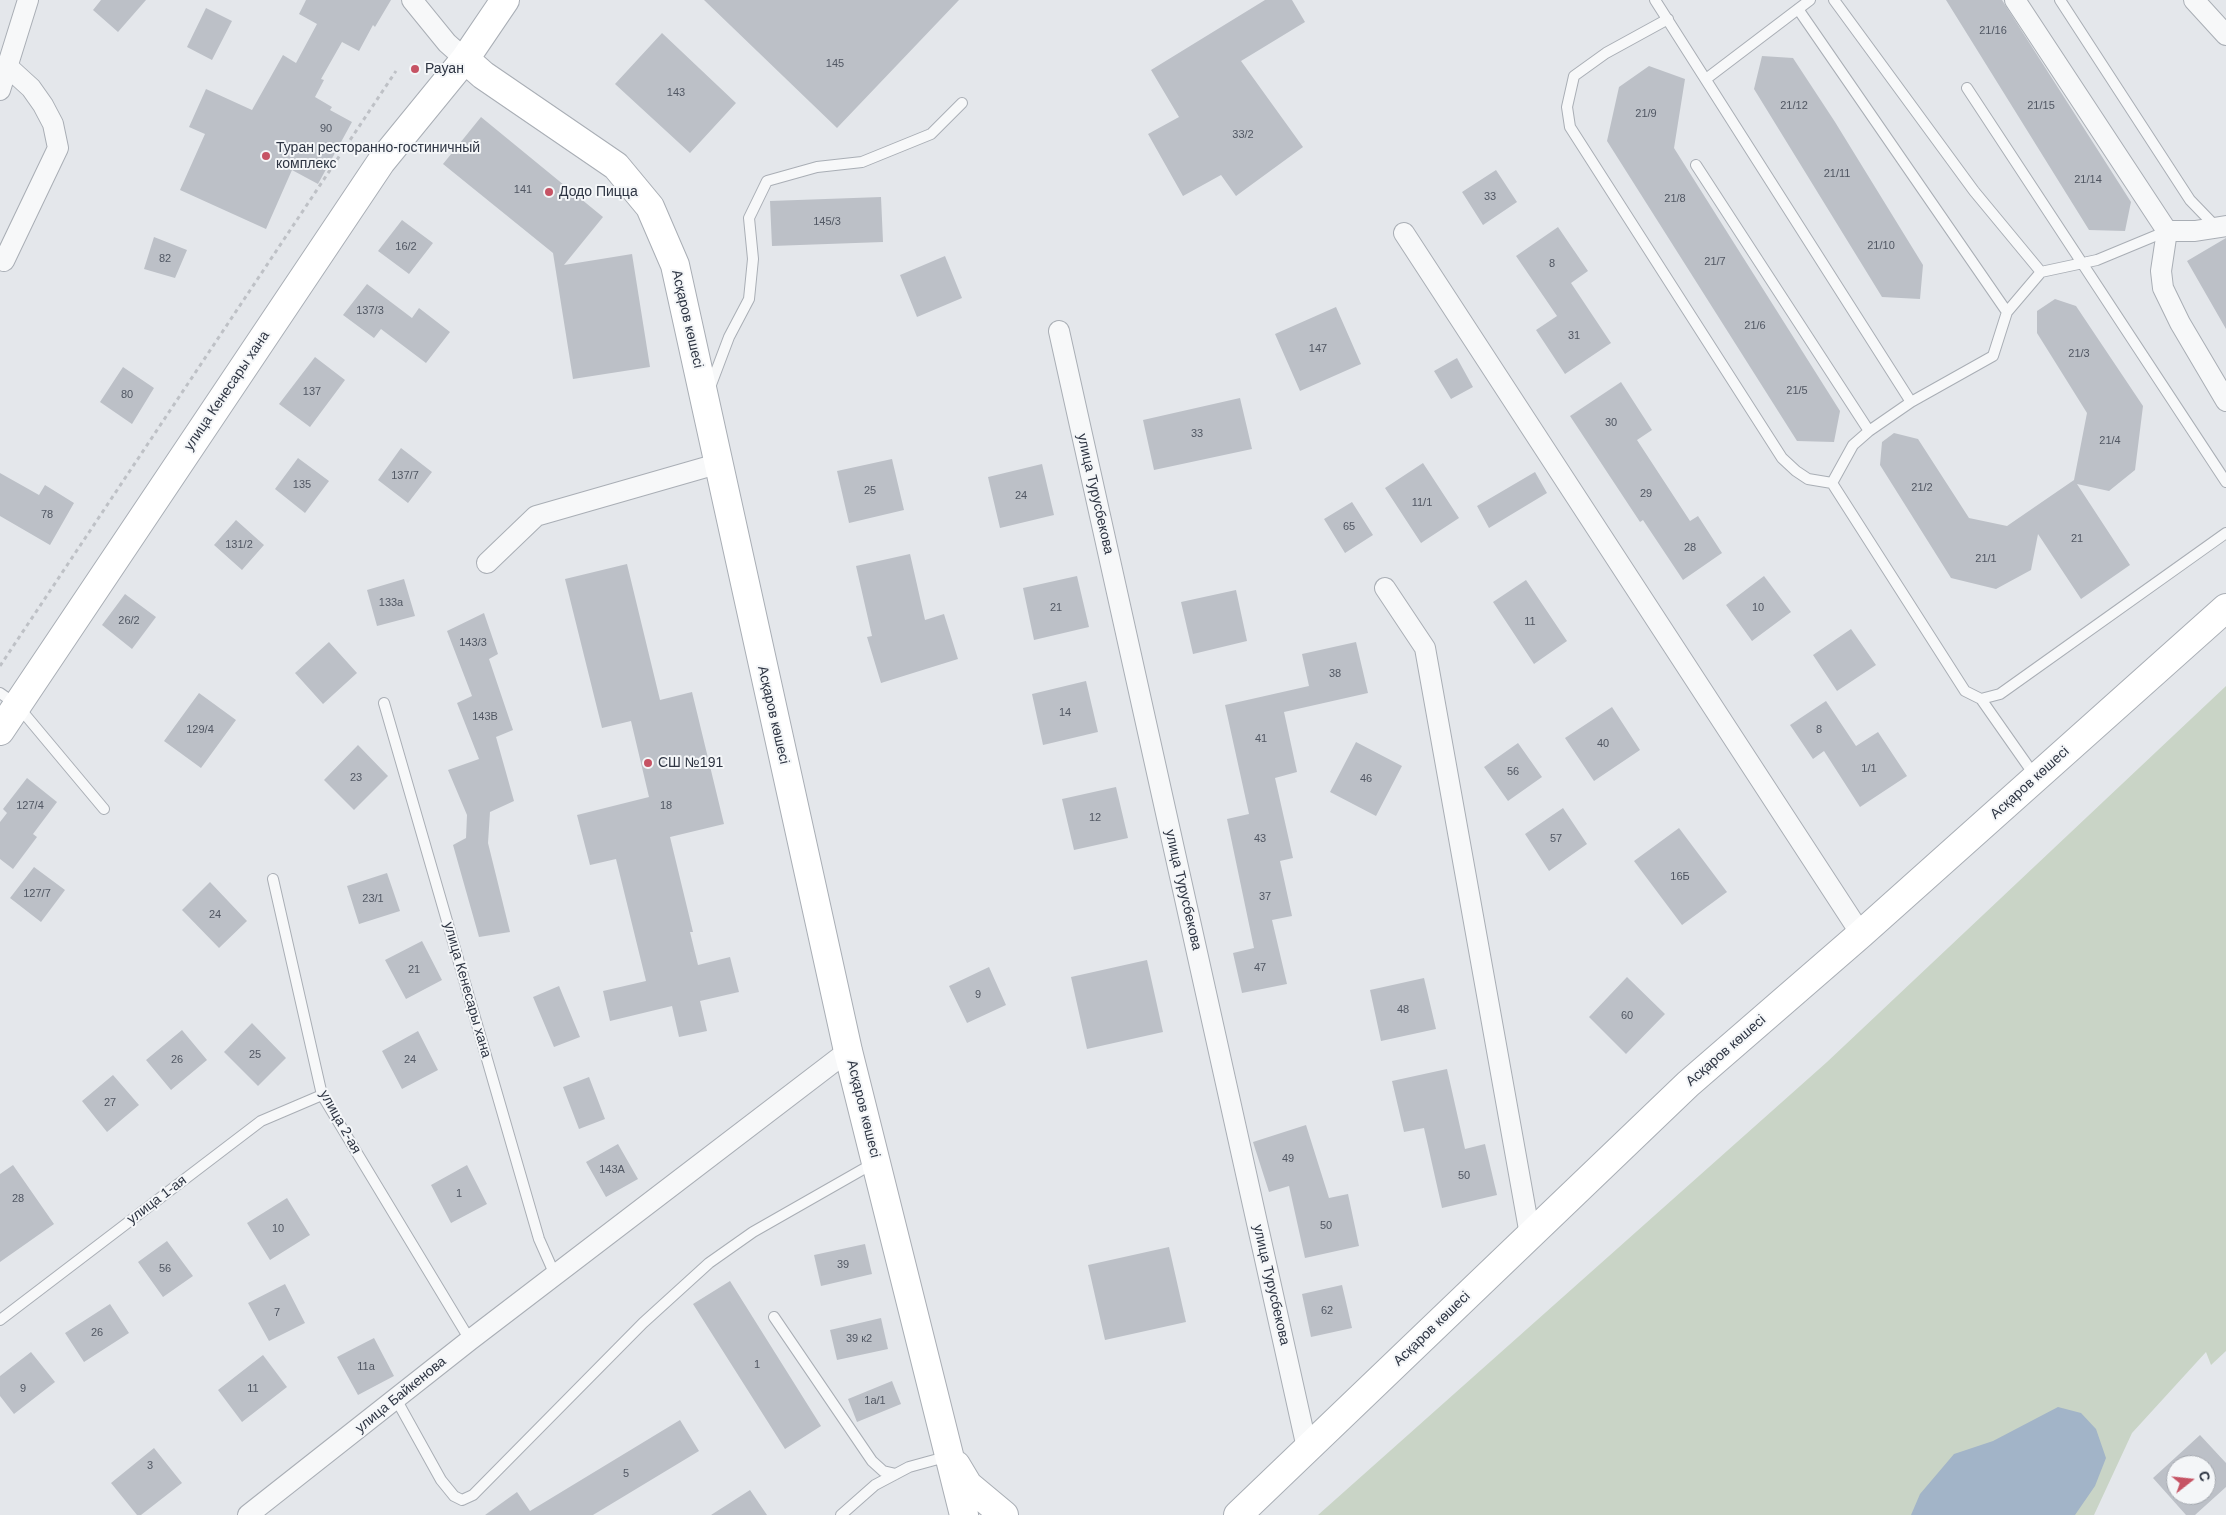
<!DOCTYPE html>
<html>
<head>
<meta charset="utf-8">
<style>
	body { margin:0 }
	#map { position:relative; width:2226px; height:1515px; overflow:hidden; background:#e4e7eb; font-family:Helvetica,sans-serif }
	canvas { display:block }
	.north { position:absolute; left:2166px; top:1455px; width:50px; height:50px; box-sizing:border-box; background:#f4f6f8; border:1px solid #a4a8af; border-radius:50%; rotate:74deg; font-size:14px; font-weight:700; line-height:20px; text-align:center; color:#2d3442 }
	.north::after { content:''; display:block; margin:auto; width:18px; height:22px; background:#c65364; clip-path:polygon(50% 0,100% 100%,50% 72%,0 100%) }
</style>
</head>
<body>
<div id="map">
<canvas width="2226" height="1515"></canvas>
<div class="north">С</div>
</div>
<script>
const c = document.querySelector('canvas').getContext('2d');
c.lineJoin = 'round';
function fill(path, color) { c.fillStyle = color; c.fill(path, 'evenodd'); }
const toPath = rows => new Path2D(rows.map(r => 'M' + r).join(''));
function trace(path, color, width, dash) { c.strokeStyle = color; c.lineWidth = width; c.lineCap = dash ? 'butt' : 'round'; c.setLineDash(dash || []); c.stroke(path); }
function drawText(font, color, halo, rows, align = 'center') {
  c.font = font + ' Helvetica,sans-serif'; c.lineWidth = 4; c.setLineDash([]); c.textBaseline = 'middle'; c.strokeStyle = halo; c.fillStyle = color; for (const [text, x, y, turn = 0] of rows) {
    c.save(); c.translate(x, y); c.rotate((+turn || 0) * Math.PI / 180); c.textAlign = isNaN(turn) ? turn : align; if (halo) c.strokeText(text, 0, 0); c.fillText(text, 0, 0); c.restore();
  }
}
fill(toPath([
	[2226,686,2226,1351,2211,1365,2206,1352,2132,1433,2094,1515,1318,1515,1827,1062]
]), '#c9d4c6');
fill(toPath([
	[2058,1407,2081,1413,2096,1429,2106,1458,2095,1486,2075,1515,1911,1515,1920,1494,1954,1454,1993,1441]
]), '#a2b4c8');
fill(toPath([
	[101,0,146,0,118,32,93,10],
	[306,0,391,0,375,27,373,25,359,51,342,42,321,79,324,80,315,97,332,107,330,110,352,122,318,184,292,170,266,229,180,190,205,134,189,127,206,89,252,110,283,55,296,63,317,24,299,14],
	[704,0,959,0,837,128],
	[1265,0,1292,0,1305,22,1241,61,1303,147,1236,196,1221,175,1183,196,1148,134,1179,117,1151,70],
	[1946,0,2002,0,2131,202,2125,231,2089,230],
	[206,8,232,21,212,60,187,47],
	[662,33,736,103,690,153,615,84],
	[1762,56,1793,58,1835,122,1923,265,1920,299,1882,297,1754,89],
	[1649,66,1685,79,1674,148,1840,411,1834,442,1797,441,1607,141,1619,87],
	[481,117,603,217,564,265,632,254,650,367,573,379,553,253,443,164],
	[1496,170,1517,202,1483,225,1462,192],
	[881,197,883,242,772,246,770,201],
	[402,220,433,243,409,274,378,251],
	[1558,227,1588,271,1571,283,1611,343,1565,374,1536,330,1557,316,1516,256],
	[154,237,187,250,175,278,144,269],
	[2226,238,2226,329,2187,261],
	[945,256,962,298,917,317,900,275],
	[367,284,412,318,419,308,450,332,426,363,381,329,374,338,343,315],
	[2055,299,2076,306,2143,406,2135,470,2109,491,2077,484,2130,565,2081,599,2038,534,2031,570,1996,589,1951,578,1880,465,1882,442,1894,433,1918,439,1969,518,2007,526,2074,480,2087,413,2037,333,2037,311],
	[1336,307,1361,364,1300,391,1275,334],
	[315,357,345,380,310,427,279,404],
	[1457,358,1473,387,1451,399,1434,371],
	[123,367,154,388,132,424,100,402],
	[1621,382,1652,430,1637,440,1690,521,1698,516,1722,553,1683,580,1643,520,1640,522,1570,416],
	[1240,398,1252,449,1154,470,1143,420],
	[401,448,432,472,408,503,378,480],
	[298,458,329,481,305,513,275,489],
	[892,459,904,510,849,523,837,471],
	[1423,463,1459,518,1421,543,1385,488],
	[1042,464,1054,515,1000,528,988,477],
	[1535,472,1547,493,1489,528,1477,506],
	[0,473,39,495,45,485,74,503,50,545,0,516],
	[1352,502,1373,535,1345,553,1324,519],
	[236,520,264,545,242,570,214,545],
	[910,554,925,620,944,614,958,659,881,683,867,637,872,636,856,566],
	[627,564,660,700,692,692,724,824,670,837,693,932,690,932,698,965,730,957,739,992,700,1001,707,1031,679,1037,672,1006,610,1021,603,991,646,981,616,859,590,865,577,815,649,797,631,721,602,728,565,579],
	[1077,576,1089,627,1034,640,1023,588],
	[1764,576,1791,612,1752,641,1726,605],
	[404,579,415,616,377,626,367,590],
	[1526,580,1567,641,1534,664,1493,602],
	[1236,590,1247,641,1193,654,1181,602],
	[125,594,156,617,132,649,102,625],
	[484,613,498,654,489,659,513,730,496,737,514,801,490,812,488,843,510,932,479,937,453,845,466,838,467,815,448,770,479,759,457,703,472,696,447,631],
	[1851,629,1876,665,1837,691,1813,655],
	[329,642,357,673,323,704,295,673],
	[1356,642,1368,693,1284,712,1297,772,1275,778,1293,858,1280,861,1292,916,1272,920,1287,984,1242,993,1233,953,1254,948,1227,819,1249,814,1225,705,1309,686,1302,654],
	[1086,681,1098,732,1043,745,1032,694],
	[199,693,236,720,201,768,164,741],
	[1826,701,1856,746,1878,732,1907,776,1860,807,1824,751,1813,759,1790,725],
	[1612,707,1640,750,1594,781,1565,738],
	[1356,742,1402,766,1376,816,1330,792],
	[1518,743,1542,777,1508,801,1484,767],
	[358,745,388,776,354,810,324,780],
	[27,778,57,802,33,834,37,837,13,869,0,859,0,822,7,813,3,809],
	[1116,787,1128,838,1074,850,1062,799],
	[1563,808,1587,844,1549,871,1525,834],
	[1679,828,1727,892,1682,925,1634,861],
	[34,867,65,890,41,922,10,898],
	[387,873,400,911,359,924,347,886],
	[210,882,247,921,219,948,182,910],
	[422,941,442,980,406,999,385,960],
	[1147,960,1163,1032,1087,1049,1071,977],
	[989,967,1006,1005,967,1023,949,986],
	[1627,977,1665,1014,1626,1054,1589,1017],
	[1424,978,1436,1029,1381,1041,1370,990],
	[559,986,580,1037,554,1047,533,997],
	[252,1023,286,1058,258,1086,224,1052],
	[182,1030,207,1060,171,1090,146,1060],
	[418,1031,438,1070,402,1089,382,1051],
	[1447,1069,1465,1149,1485,1144,1497,1195,1442,1208,1424,1128,1404,1132,1392,1081],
	[113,1075,139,1105,107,1132,82,1101],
	[589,1077,605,1119,579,1129,563,1087],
	[1306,1125,1329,1198,1348,1194,1359,1246,1305,1258,1289,1186,1269,1192,1253,1142],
	[618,1144,638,1179,606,1197,586,1162],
	[13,1165,54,1224,0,1262,0,1174],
	[467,1165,487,1204,451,1223,431,1185],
	[287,1198,310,1235,270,1260,247,1223],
	[167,1241,193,1276,163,1297,138,1262],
	[865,1244,872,1274,821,1286,814,1255],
	[1169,1247,1186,1322,1105,1340,1088,1265],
	[730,1281,821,1426,785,1449,693,1304],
	[285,1284,305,1323,269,1341,248,1303],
	[1342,1285,1352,1328,1311,1337,1302,1294],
	[110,1304,129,1333,84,1362,65,1333],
	[881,1318,888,1349,837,1360,830,1330],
	[374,1338,394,1376,358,1395,337,1357],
	[31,1352,55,1382,14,1414,0,1396,0,1376],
	[263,1355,287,1387,242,1422,218,1390],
	[892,1381,901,1404,857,1422,848,1399],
	[680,1420,699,1451,593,1515,485,1515,517,1492,530,1511],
	[2200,1435,2226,1463,2226,1487,2195,1515,2186,1515,2153,1478],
	[2176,1465,2206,1465,2206,1495,2176,1495],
	[154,1448,182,1483,141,1515,137,1515,111,1483],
	[750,1490,767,1515,711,1515]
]), '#bcc0c7');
const lane = toPath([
	[1655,0,1911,402,1993,356,2007,312,2041,272,2097,260,2167,231],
	[1834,0,1974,191,2041,272],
	[2060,0,2190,200,2217,228],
	[1798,9,2007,312],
	[1668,19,1606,53,1574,76,1567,107,1570,127,1782,458,1796,471,1808,479,1832,483],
	[1706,79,1810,0],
	[1967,88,2226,482],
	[1696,165,1869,431],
	[709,390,729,337,749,299,753,259,749,218,767,181,817,167,862,162,931,134,962,103],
	[1911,402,1869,431,1853,445,1832,483,1965,691,1981,699,2000,694,2226,533],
	[0,693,17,705,104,809],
	[1981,699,2035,776],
	[384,703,539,1239,555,1275],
	[273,879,322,1095,470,1340],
	[774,1317,872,1461,883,1471,896,1474],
	[0,1320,261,1121,322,1095],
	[396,1399,441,1480,454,1496,462,1500,473,1495,643,1323,709,1263,753,1232,874,1163],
	[841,1515,875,1485,909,1467,949,1456]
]);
const street = toPath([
	[412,0,447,43,465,59],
	[2015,0,2167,231,2161,271,2163,288,2180,323,2226,401],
	[2194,0,2226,35],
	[0,90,28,0],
	[2167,231,2195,231,2226,226],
	[1404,233,1861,934],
	[4,261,58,148,53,124,43,105,31,88,8,67],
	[1059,331,1307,1448],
	[487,563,536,516,717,464],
	[1385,588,1425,648,1530,1235],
	[248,1515,470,1340,848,1051]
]);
const secondary = toPath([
	[465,59,483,75,616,166,650,207,675,265,848,1051,964,1515],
	[0,731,381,162,465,59,505,0],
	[956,1465,968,1485,1004,1515],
	[1238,1515,1688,1084,1861,934,2226,608]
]);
trace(lane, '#a9aeb5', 12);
trace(street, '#a9aeb5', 22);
trace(secondary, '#a9aeb5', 30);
trace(toPath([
	[0,666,396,71]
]), '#bec1c6', 3, [4, 4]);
trace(lane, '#f7f8f9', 10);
trace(street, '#f7f8f9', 20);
trace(secondary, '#fff', 28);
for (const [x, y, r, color] of [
	[415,69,5,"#c65364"],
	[266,156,5,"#c65364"],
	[549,192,5,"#c65364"],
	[648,763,5,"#c65364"]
]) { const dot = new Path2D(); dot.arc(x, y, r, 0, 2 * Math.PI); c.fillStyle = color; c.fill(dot); trace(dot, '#f4f6f8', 2); }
drawText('11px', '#515763', null, [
	["21/16",1993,31],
	["145",835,64],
	["143",676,93],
	["21/12",1794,106],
	["21/15",2041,106],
	["21/9",1646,114],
	["90",326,129],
	["33/2",1243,135],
	["21/11",1837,174],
	["21/14",2088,180],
	["141",523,190],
	["33",1490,197],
	["21/8",1675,199],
	["145/3",827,222],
	["21/10",1881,246],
	["16/2",406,247],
	["82",165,259],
	["21/7",1715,262],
	["8",1552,264],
	["137/3",370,311],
	["21/6",1755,326],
	["31",1574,336],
	["147",1318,349],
	["21/3",2079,354],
	["21/5",1797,391],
	["137",312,392],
	["80",127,395],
	["30",1611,423],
	["33",1197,434],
	["21/4",2110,441],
	["137/7",405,476],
	["135",302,485],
	["21/2",1922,488],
	["25",870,491],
	["29",1646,494],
	["24",1021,496],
	["11/1",1422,503],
	["78",47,515],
	["65",1349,527],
	["21",2077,539],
	["131/2",239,545],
	["28",1690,548],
	["21/1",1986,559],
	["133а",391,603],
	["21",1056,608],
	["10",1758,608],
	["26/2",129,621],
	["11",1530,622],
	["143/3",473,643],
	["38",1335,674],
	["14",1065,713],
	["143В",485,717],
	["129/4",200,730],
	["8",1819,730],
	["41",1261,739],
	["40",1603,744],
	["1/1",1869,769],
	["56",1513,772],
	["23",356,778],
	["46",1366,779],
	["127/4",30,806],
	["18",666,806],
	["12",1095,818],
	["43",1260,839],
	["57",1556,839],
	["16Б",1680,877],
	["127/7",37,894],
	["37",1265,897],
	["23/1",373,899],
	["24",215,915],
	["47",1260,968],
	["21",414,970],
	["9",978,995],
	["48",1403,1010],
	["60",1627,1016],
	["25",255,1055],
	["26",177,1060],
	["24",410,1060],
	["27",110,1103],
	["49",1288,1159],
	["143А",612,1170],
	["50",1464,1176],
	["1",459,1194],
	["28",18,1199],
	["50",1326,1226],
	["10",278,1229],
	["39",843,1265],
	["56",165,1269],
	["62",1327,1311],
	["7",277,1313],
	["26",97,1333],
	["39 к2",859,1339],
	["1",757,1365],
	["11а",366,1367],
	["9",23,1389],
	["11",253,1389],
	["1а/1",875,1401],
	["3",150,1466],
	["5",626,1474]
]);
drawText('14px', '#2d3442', '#f4f6f8', [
	["Рауан",425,69],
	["Туран ресторанно-гостиничный",276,148],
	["комплекс",276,164],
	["Додо Пицца",559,192],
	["СШ №191",658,763]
], 'left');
drawText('14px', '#2d3442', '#f4f6f8', [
	["Асқаров көшесі",687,319,77],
	["улица Кенесары хана",227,391,-56],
	["улица Турусбекова",1095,494,77],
	["Асқаров көшесі",773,715,77],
	["Асқаров көшесі",2030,783,-42],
	["улица Турусбекова",1183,890,77],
	["улица Кенесары хана",467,990,74],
	["Асқаров көшесі",1726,1051,-41],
	["Асқаров көшесі",863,1109,76],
	["улица 2-ая",340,1122,61],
	["улица 1-ая",157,1200,-37],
	["улица Турусбекова",1271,1285,77],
	["Асқаров көшесі",1432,1329,-44],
	["улица Байкенова",401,1395,-39]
]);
</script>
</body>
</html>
